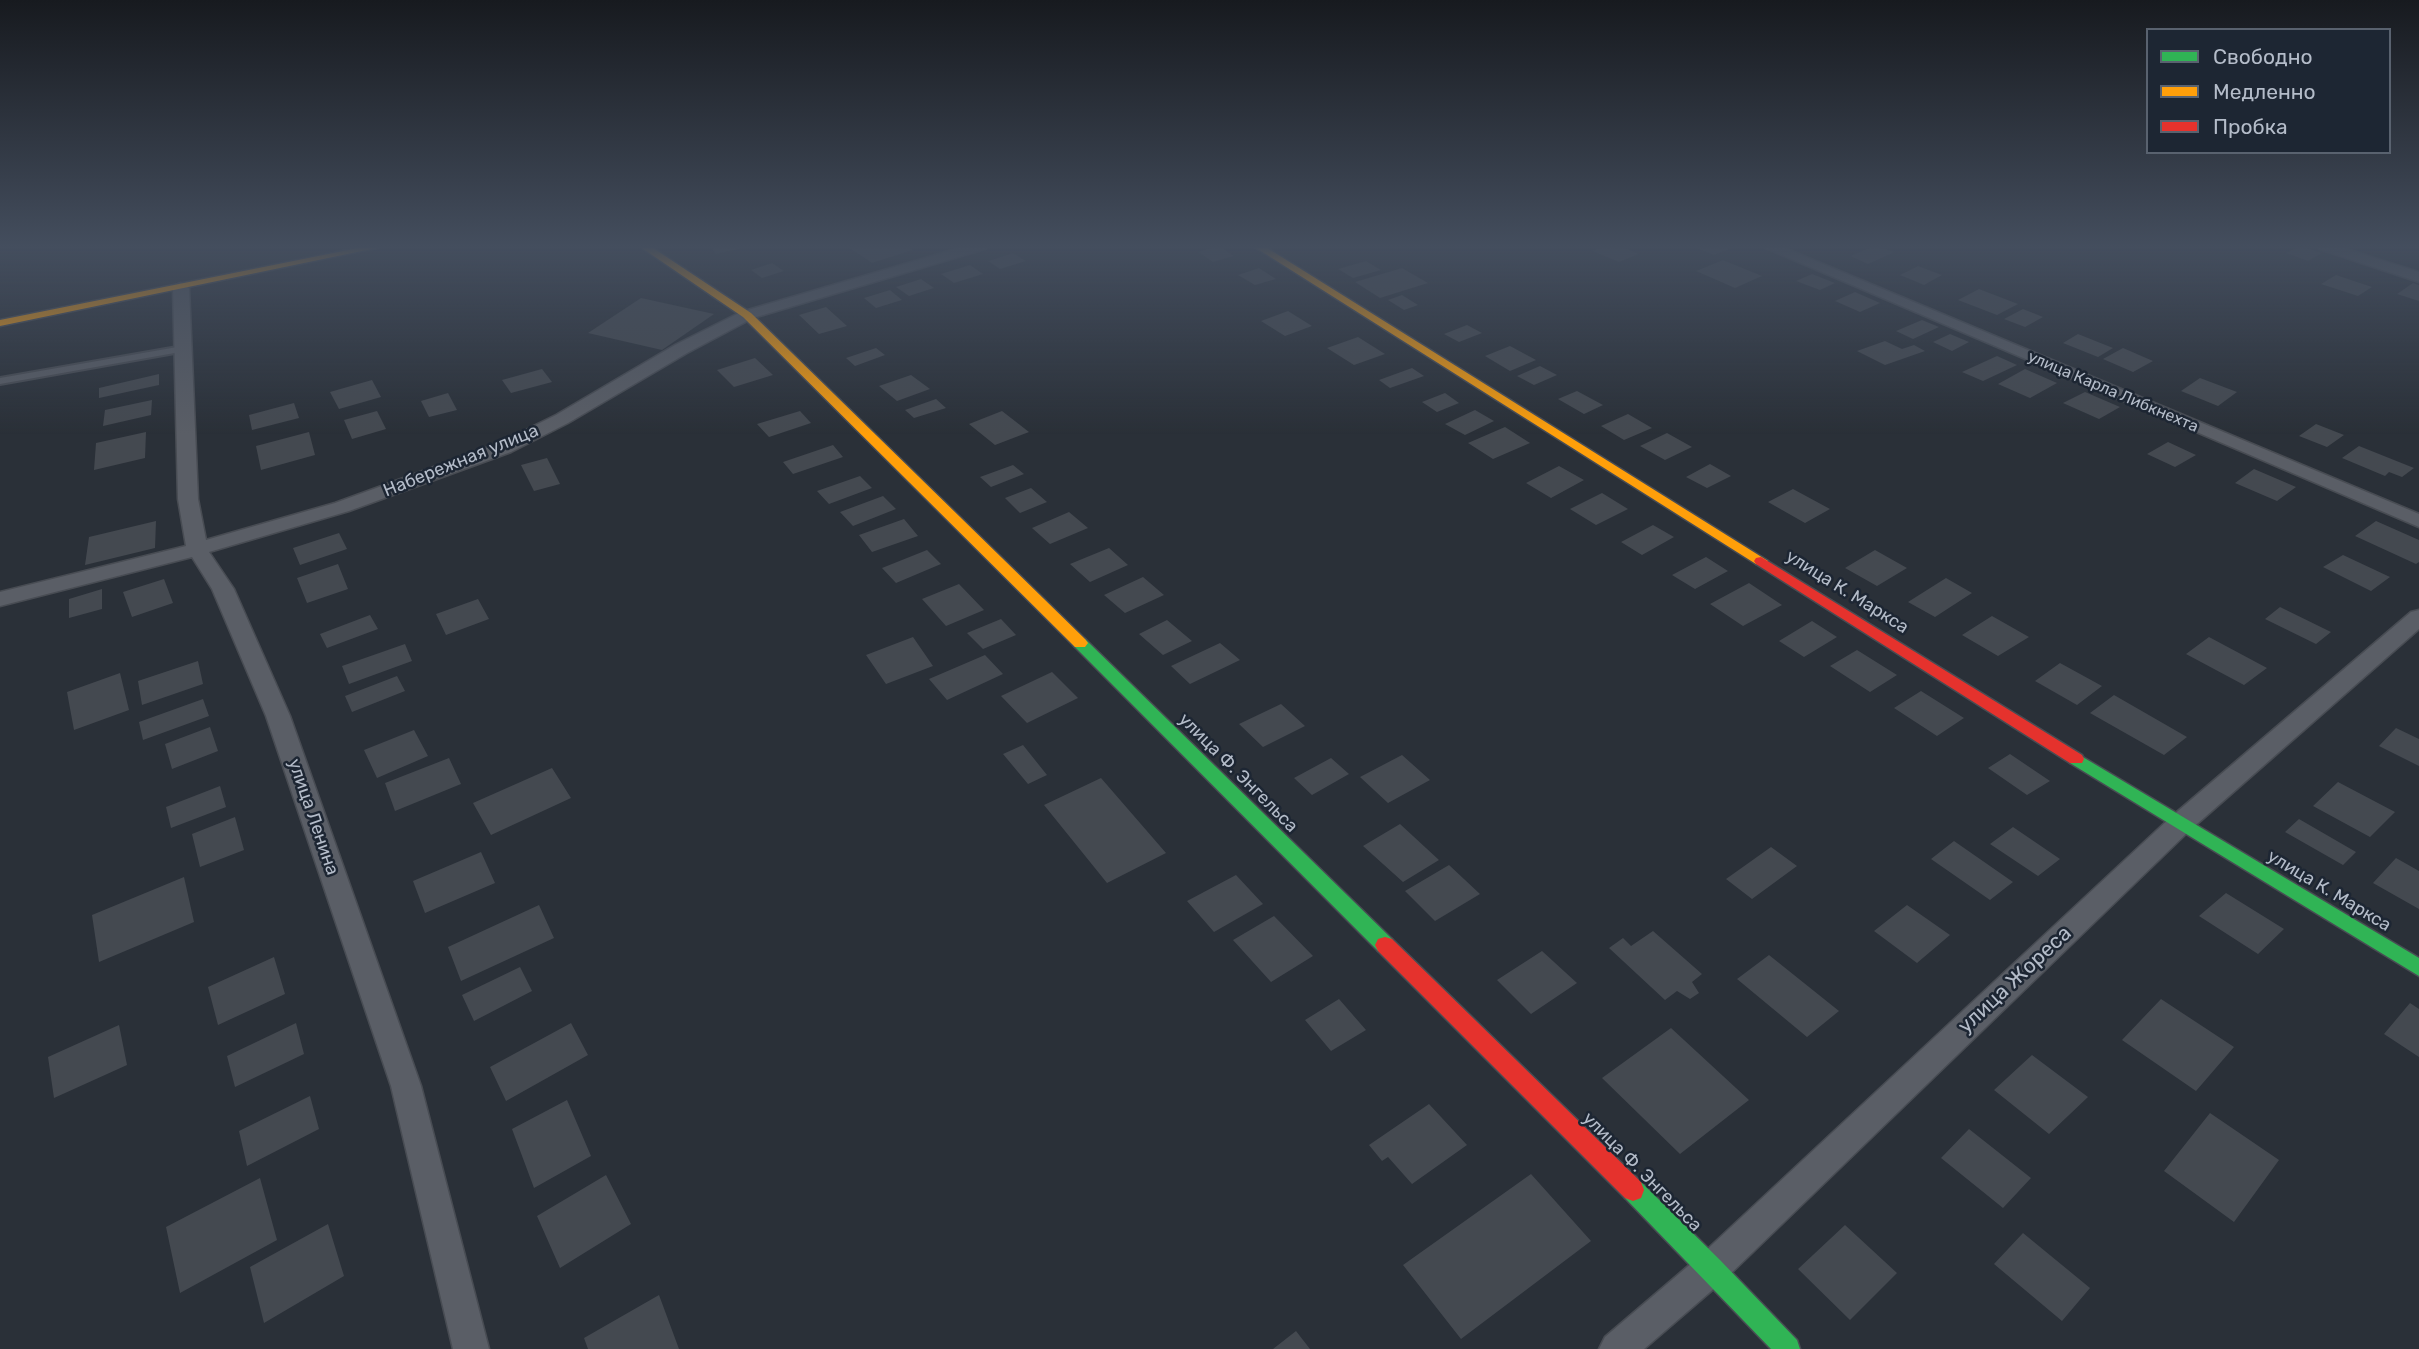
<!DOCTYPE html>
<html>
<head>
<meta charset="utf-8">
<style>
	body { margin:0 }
	#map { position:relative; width:2419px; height:1349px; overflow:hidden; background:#2a3038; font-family:Rubik,sans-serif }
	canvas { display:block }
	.legend { position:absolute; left:2146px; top:28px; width:245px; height:126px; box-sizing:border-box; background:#1d2633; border:2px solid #59626f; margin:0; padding:9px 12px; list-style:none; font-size:21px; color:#b4bcc9 }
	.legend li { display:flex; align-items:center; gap:14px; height:35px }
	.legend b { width:35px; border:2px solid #59626f }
</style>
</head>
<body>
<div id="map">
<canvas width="2419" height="1349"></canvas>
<ul class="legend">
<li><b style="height:9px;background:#30b455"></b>Свободно</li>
<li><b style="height:9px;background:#ff9f0a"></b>Медленно</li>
<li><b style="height:9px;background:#e5322d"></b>Пробка</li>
</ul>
</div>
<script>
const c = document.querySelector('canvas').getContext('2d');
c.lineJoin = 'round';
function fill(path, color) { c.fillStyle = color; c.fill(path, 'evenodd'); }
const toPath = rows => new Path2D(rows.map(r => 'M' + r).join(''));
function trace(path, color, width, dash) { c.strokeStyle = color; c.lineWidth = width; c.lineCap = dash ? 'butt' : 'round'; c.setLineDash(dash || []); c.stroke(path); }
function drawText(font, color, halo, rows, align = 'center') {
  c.font = font + ' Rubik,sans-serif'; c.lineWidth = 5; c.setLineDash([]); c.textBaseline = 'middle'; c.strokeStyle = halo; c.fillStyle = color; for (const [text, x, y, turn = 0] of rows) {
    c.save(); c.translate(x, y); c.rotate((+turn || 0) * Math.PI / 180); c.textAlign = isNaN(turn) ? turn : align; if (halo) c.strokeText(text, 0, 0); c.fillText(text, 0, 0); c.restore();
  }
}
fill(toPath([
	[710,246,747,246,747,247,716,254],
	[906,246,913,250,872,263,848,247],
	[1219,246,1234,256,1213,262,1198,252],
	[1605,246,1620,246,1639,254,1619,262,1592,251],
	[1692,246,1737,246,1714,255],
	[1874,246,1895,252,1868,264,1850,256],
	[2300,246,2322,253,2308,261,2286,253],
	[1013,253,1026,261,1000,269,988,261],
	[1723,260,1762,276,1735,288,1696,271],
	[1366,261,1381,270,1353,278,1338,269],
	[772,263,784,271,762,278,751,270],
	[970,265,983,274,954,283,941,274],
	[1918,266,1942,275,1924,285,1900,275],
	[1259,268,1276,279,1255,285,1238,275],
	[1402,268,1428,283,1380,298,1355,282],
	[1812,274,1835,283,1820,290,1796,281],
	[2336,275,2372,287,2358,296,2321,284],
	[921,279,934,288,909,296,896,287],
	[2413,283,2419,285,2419,301,2397,294],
	[1979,289,2018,304,1997,315,1958,300],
	[890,290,902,300,876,308,864,298],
	[1855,292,1880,303,1860,312,1835,301],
	[1402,295,1418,305,1404,310,1388,300],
	[641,298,714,314,662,350,588,333],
	[826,307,847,326,819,334,799,315],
	[2023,309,2043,317,2025,327,2004,319],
	[1288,311,1312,326,1285,336,1261,321],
	[1922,320,1939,327,1913,339,1896,331],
	[1467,325,1482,333,1459,342,1444,334],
	[1950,334,1969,342,1952,351,1933,342],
	[2078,334,2113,348,2098,357,2063,343],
	[1358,337,1385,354,1354,365,1327,348],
	[1885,341,1902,349,1914,345,1925,351,1885,365,1857,351],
	[1510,346,1536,360,1510,371,1485,356],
	[876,348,885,355,855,366,846,358],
	[2123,348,2153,361,2133,372,2103,359],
	[1997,356,2017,365,1983,381,1962,372],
	[755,358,773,375,734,387,717,370],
	[1540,366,1557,375,1534,385,1517,376],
	[1412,368,1424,376,1390,388,1379,380],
	[542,369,552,382,511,393,502,380],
	[2025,369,2057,383,2030,398,1998,384],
	[159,374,159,385,99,398,99,388],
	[911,375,930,389,897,401,879,386],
	[2200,378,2237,392,2218,406,2181,391],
	[372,380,381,397,339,409,330,392],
	[1577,391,1603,405,1584,414,1558,399],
	[2085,392,2120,407,2099,419,2063,403],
	[448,393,457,410,429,417,421,401],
	[1445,393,1459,403,1437,412,1422,402],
	[936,399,946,408,914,418,905,410],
	[152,400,151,415,103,426,105,410],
	[294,403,299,418,252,430,249,415],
	[1475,410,1494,421,1465,435,1445,424],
	[377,411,386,429,352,439,344,420],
	[800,411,811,423,769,437,757,424],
	[1002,411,1029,432,995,445,969,424],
	[1628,414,1652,428,1624,440,1601,426],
	[2316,424,2344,435,2327,447,2299,436],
	[1505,427,1530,443,1493,459,1468,443],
	[146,432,145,458,94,470,96,443],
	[309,432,315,455,261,470,256,446],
	[1667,433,1692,447,1665,460,1640,446],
	[2168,442,2196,455,2175,467,2147,454],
	[833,445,843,457,793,474,783,462],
	[2359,446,2414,468,2402,477,2389,472,2385,476,2342,458],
	[547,458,560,484,534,491,521,465],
	[1710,464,1731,476,1707,488,1686,477],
	[1013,465,1024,474,991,487,980,477],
	[1559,466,1584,480,1551,498,1526,483],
	[2254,469,2296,487,2277,501,2235,483],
	[860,476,872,488,829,504,817,491],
	[1031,488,1047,502,1020,513,1005,498],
	[1793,489,1830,509,1805,523,1768,502],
	[1602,493,1628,509,1596,525,1570,509],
	[883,496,896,509,853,526,840,512],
	[1069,512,1088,528,1050,544,1032,528],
	[904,519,918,536,872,552,859,535],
	[156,521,155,548,85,565,89,537],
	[2376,521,2419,540,2419,562,2416,564,2355,536],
	[1653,525,1674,537,1642,555,1621,542],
	[339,533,347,549,300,565,293,548],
	[1109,548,1128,565,1090,582,1070,564],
	[927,550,941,564,896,583,882,568],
	[1875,550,1907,568,1877,586,1845,568],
	[2343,555,2390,577,2371,591,2323,567],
	[1706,557,1728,571,1695,589,1672,575],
	[338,564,348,589,307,603,297,578],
	[1143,577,1164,595,1125,613,1104,595],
	[1946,578,1972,593,1935,617,1908,602],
	[164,579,173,603,132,617,123,592],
	[1749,583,1782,605,1743,626,1710,604],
	[959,584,984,610,946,626,922,599],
	[102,589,102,609,69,618,69,599],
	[478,599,489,619,446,635,436,614],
	[2280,607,2331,632,2316,644,2265,619],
	[370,615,378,629,327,648,320,634],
	[1992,616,2029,637,1998,656,1962,635],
	[1001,619,1016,635,983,649,967,633],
	[1167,620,1192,641,1163,655,1139,634],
	[1812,621,1837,637,1804,657,1779,641],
	[913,637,933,666,886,684,866,655],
	[2209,637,2267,668,2244,685,2186,654],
	[1220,643,1240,660,1190,684,1171,666],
	[405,644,412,661,349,684,342,666],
	[1857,650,1897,675,1870,692,1830,666],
	[985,655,1003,674,947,700,929,679],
	[198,661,203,684,142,705,138,681],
	[2060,663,2102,686,2077,705,2035,681],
	[1052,672,1078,698,1027,723,1001,696],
	[120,673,129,710,74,730,67,692],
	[397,676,405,691,352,712,345,696],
	[1921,691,1964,718,1937,736,1894,708],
	[2114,695,2187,737,2164,755,2090,713],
	[203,699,209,716,143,740,139,722],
	[1281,704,1305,726,1263,747,1239,724],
	[210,727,218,751,172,769,165,744],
	[2396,728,2419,739,2419,766,2379,746],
	[414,730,428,756,377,778,364,750],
	[1023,745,1047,775,1028,784,1003,754],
	[2010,754,2050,781,2027,795,1988,768],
	[1402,755,1430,780,1388,803,1360,777],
	[449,758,461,784,395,811,385,783],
	[1331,758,1349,774,1312,795,1294,778],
	[552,768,571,798,491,835,473,803],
	[1101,778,1166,853,1107,883,1044,805],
	[2338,782,2395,812,2370,837,2313,806],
	[220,786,226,807,171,828,166,807],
	[235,817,244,850,200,867,192,834],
	[2299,819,2356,852,2343,865,2285,832],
	[1400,824,1439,860,1403,882,1363,846],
	[2013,827,2060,859,2038,876,1990,844],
	[1954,841,2013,882,1990,900,1931,859],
	[1771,847,1797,866,1752,899,1726,879],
	[481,852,495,883,425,913,413,881],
	[2396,858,2419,871,2419,909,2373,883],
	[1449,865,1480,894,1435,921,1405,891],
	[1236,875,1263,904,1214,932,1187,901],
	[184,877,194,922,99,962,92,915],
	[2226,893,2284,929,2258,954,2199,916],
	[539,905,554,938,461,981,448,947],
	[1907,905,1950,935,1917,963,1874,931],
	[1274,916,1313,956,1271,982,1233,940],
	[1653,931,1702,974,1692,982,1699,993,1690,999,1677,991,1665,1000,1609,948,1623,938,1631,946],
	[1542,951,1577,983,1531,1014,1497,980],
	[1769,955,1839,1011,1807,1037,1737,979],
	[274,957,285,994,218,1025,208,987],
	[520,967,532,991,474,1021,462,995],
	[1339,999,1366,1030,1331,1051,1305,1020],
	[2161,999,2234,1047,2196,1091,2122,1040],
	[2410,1003,2419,1009,2419,1057,2384,1034],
	[296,1023,304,1054,235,1087,227,1056],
	[571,1023,588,1055,506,1101,490,1067],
	[119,1025,127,1065,54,1098,48,1057],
	[1671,1028,1749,1100,1680,1154,1602,1078],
	[2032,1055,2088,1097,2049,1134,1994,1090],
	[310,1096,319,1129,247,1166,239,1131],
	[567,1100,591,1156,534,1188,512,1129],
	[1429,1104,1467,1145,1412,1184,1388,1157,1382,1161,1369,1145],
	[2210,1113,2279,1160,2234,1222,2164,1171],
	[1969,1129,2031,1178,2003,1208,1941,1158],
	[1531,1174,1591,1241,1461,1339,1403,1265],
	[606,1175,631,1224,560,1268,537,1216],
	[260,1178,277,1240,180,1293,166,1227],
	[328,1224,344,1276,264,1323,250,1267],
	[1845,1225,1897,1273,1850,1320,1798,1269],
	[2023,1233,2090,1288,2062,1321,1994,1264],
	[659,1295,679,1349,588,1349,584,1338],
	[1296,1331,1310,1349,1273,1349]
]), '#444950');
const lane = toPath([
	[183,346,186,347,186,351,0,384,0,378,183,346]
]);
const street = toPath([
	[966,246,987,246,985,249,753,318,687,353,568,423,511,452,349,511,209,552,234,589,290,716,421,1086,489,1349,453,1349,391,1086,266,716,212,589,192,557,0,606,0,592,186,546,178,499,173,288,176,285,181,283,189,288,198,499,206,540,335,503,497,444,556,415,675,345,741,312,966,246],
	[1761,246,1780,246,2419,514,2419,527,1761,246],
	[2317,246,2337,246,2419,272,2419,282,2319,249,2317,246],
	[2419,610,2419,629,2189,831,1724,1280,1644,1349,1599,1349,1605,1337,1700,1256,2171,817,2411,612,2419,610]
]);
const fast = toPath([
	[1080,638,1085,639,1392,939,1395,945,1392,951,1385,953,1378,951,1075,647,1072,643,1080,638],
	[2076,753,2419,958,2419,976,2070,763,2068,759,2070,755,2076,753],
	[1633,1179,1641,1182,1720,1260,1797,1340,1800,1349,1771,1349,1625,1198,1622,1190,1625,1182,1633,1179]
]);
const slow = toPath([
	[368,246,386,246,0,326,0,320,368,246],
	[639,246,650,246,751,313,1085,639,1088,643,1085,647,1075,647,743,317,639,246],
	[1253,246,1264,246,1768,561,1761,565,1756,564,1253,246]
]);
const jam = toPath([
	[1761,557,2082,755,2084,759,2082,763,2070,763,1756,564,1754,561,1756,558,1761,557],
	[1385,937,1392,939,1641,1182,1644,1190,1641,1198,1633,1201,1625,1198,1378,951,1375,945,1378,939,1385,937]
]);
trace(lane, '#484c53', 4);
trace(street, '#484c53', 3);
trace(fast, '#484c53', 3);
trace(slow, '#484c53', 3);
trace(jam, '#484c53', 3);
fill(lane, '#5a5e66');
fill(street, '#5a5e66');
fill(fast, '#30b455');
fill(slow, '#ff9f0a');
fill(jam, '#e5322d');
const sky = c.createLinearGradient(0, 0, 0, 434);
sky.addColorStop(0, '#171a1f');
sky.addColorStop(0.57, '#444e5e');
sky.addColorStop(1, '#444e5e00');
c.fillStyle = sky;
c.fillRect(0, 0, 2419, 434);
drawText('16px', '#b4bcc9', '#1d2633', [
	["улица Карла Либкнехта",2113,392,23]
]);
drawText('18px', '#b4bcc9', '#1d2633', [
	["Набережная улица",461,461,-22],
	["улица К. Маркса",1847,592,32],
	["улица Ф. Энгельса",1238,773,45],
	["улица Ленина",313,817,71],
	["улица К. Маркса",2329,891,31],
	["улица Ф. Энгельса",1642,1172,45]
]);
drawText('21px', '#b4bcc9', '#1d2633', [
	["улица Жореса",2015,980,-43]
]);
</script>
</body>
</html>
